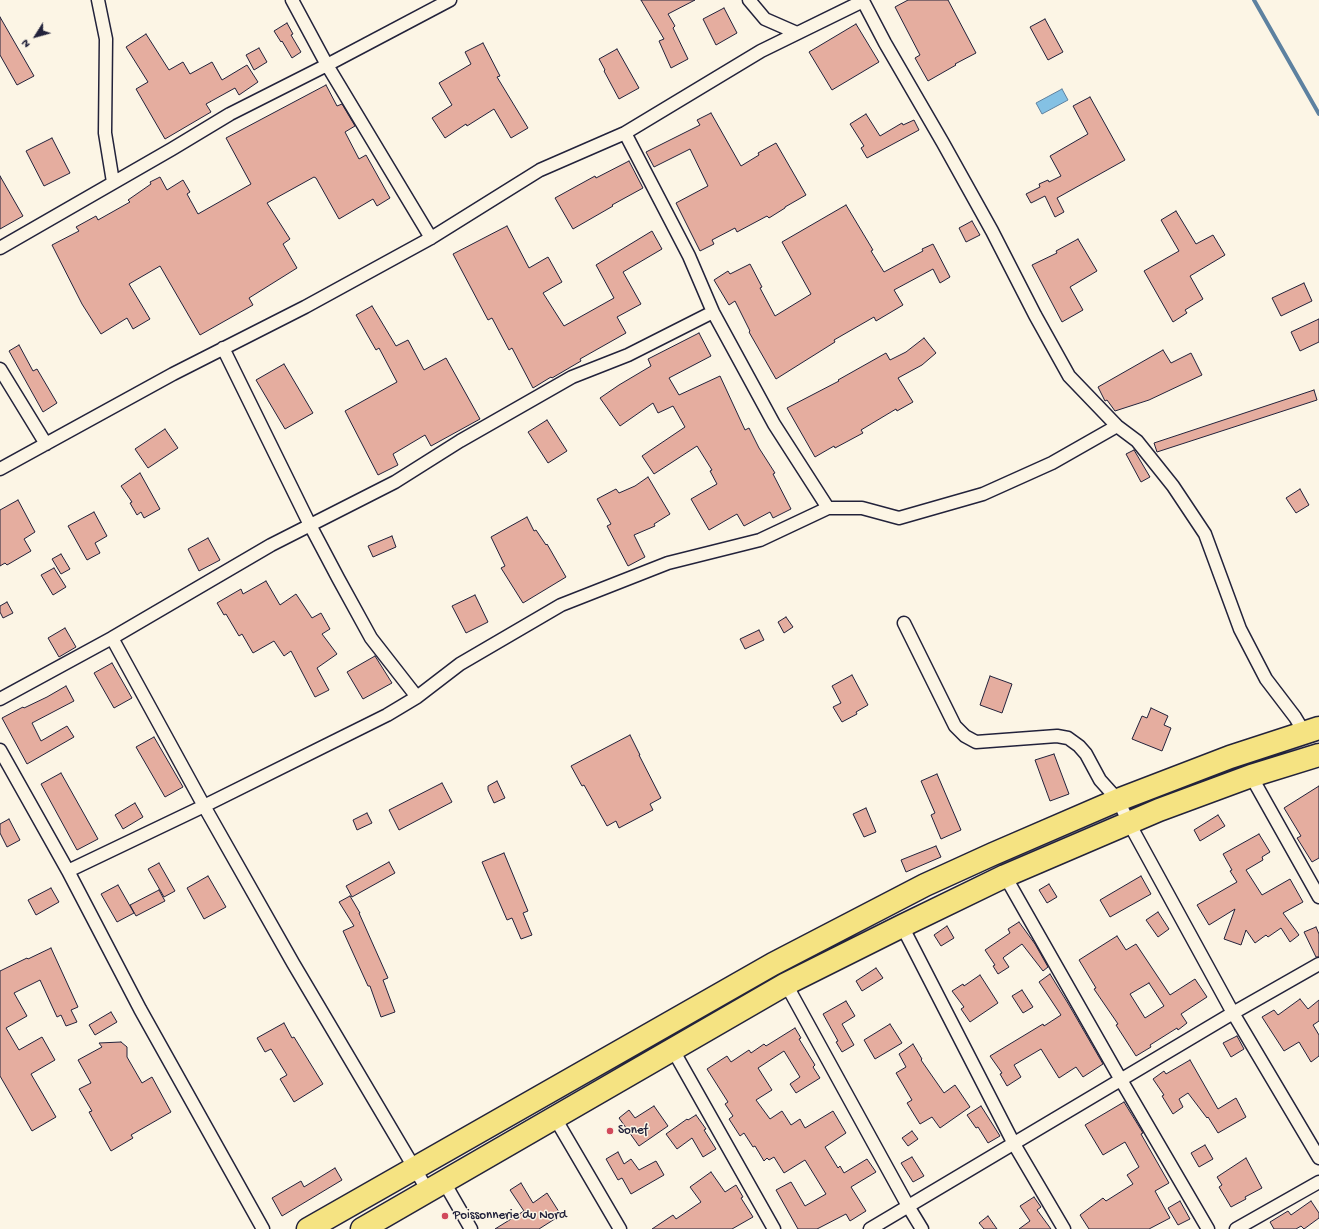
<!DOCTYPE html>
<html>
<head>
<meta charset="utf-8">
<style>
	body { margin:0 }
	#map { position:relative; width:1319px; height:1229px; overflow:hidden; background:#fcf5e5; font-family:"Gochi Hand",sans-serif }
	canvas { display:block }
	.north { position:absolute; left:16px; top:16px; width:40px; height:40px; -webkit-text-stroke:3px #fcf5e5; paint-order:stroke; rotate:233deg; font-size:11px; font-weight:700; line-height:16px; text-align:center; color:#22223b }
	.north::after { content:''; display:block; margin:auto; width:14px; height:18px; background:#22223b; clip-path:polygon(50% 0,100% 100%,50% 72%,0 100%) }
</style>
</head>
<body>
<div id="map">
<canvas width="1319" height="1229"></canvas>
<div class="north">N</div>
</div>
<script>
const c = document.querySelector('canvas').getContext('2d');
c.lineJoin = 'round';
function fill(path, color) { c.fillStyle = color; c.fill(path, 'evenodd'); }
const toPath = rows => new Path2D(rows.map(r => 'M' + r).join(''));
function trace(path, color, width, dash) { c.strokeStyle = color; c.lineWidth = width; c.lineCap = dash ? 'butt' : 'round'; c.setLineDash(dash || []); c.stroke(path); }
function drawText(font, color, halo, rows, align = 'center') {
  c.font = font + ' "Gochi Hand",sans-serif'; c.lineWidth = 3; c.setLineDash([]); c.textBaseline = 'middle'; c.strokeStyle = halo; c.fillStyle = color; for (const [text, x, y, turn = 0] of rows) {
    c.save(); c.translate(x, y); c.rotate((+turn || 0) * Math.PI / 180); c.textAlign = isNaN(turn) ? turn : align; if (halo) c.strokeText(text, 0, 0); c.fillText(text, 0, 0); c.restore();
  }
}
const water = toPath([
	[1062,89,1068,100,1042,114,1036,103,1062,89]
]);
fill(water, '#84c1e4');
trace(water, '#5d81a0', 1);
trace(toPath([
	[1254,0,1319,114]
]), '#5d81a0', 4);
const building = toPath([
	[641,0,695,0,668,14,675,26,673,28,688,59,671,68,659,41,664,39,641,0],
	[908,0,948,0,976,53,955,64,956,65,928,81,915,58,920,55,895,7,908,0],
	[724,8,737,33,716,45,703,19,724,8],
	[0,17,34,76,17,85,0,55,0,17],
	[1045,19,1063,52,1048,60,1030,27,1045,19],
	[287,23,293,34,291,35,301,52,292,58,282,41,281,42,274,31,287,23],
	[856,24,879,62,832,90,809,52,856,24],
	[146,34,169,70,183,62,190,74,212,62,222,80,247,65,258,82,239,95,235,88,206,104,211,112,165,139,136,89,148,82,126,47,146,34],
	[483,43,500,76,497,77,528,128,511,138,494,109,467,126,466,124,445,138,432,118,452,105,439,83,471,64,465,52,483,43],
	[259,48,267,62,254,70,246,55,259,48],
	[617,49,639,88,619,99,604,71,605,70,599,59,617,49],
	[326,85,337,106,342,104,355,126,345,132,359,159,366,155,390,198,377,206,373,199,339,219,316,178,314,177,267,203,290,239,283,244,297,268,249,298,253,305,200,335,160,266,129,284,150,319,133,329,127,318,101,334,82,304,52,245,79,231,76,227,96,216,98,220,130,202,128,200,151,184,150,182,160,177,167,190,183,180,190,192,187,194,198,214,251,184,226,138,326,85],
	[1090,97,1125,160,1057,198,1064,212,1055,217,1045,196,1031,203,1026,194,1040,187,1039,184,1048,180,1049,182,1061,176,1050,156,1088,134,1073,106,1090,97],
	[711,113,741,166,759,155,758,153,776,143,806,195,785,207,785,208,769,218,767,216,737,232,735,228,712,240,714,244,700,251,676,203,708,186,690,149,654,167,646,152,700,125,697,120,711,113],
	[866,114,880,136,902,123,903,125,914,120,919,130,867,158,861,148,864,146,850,124,866,114],
	[52,138,70,173,44,186,26,151,52,138],
	[629,161,643,188,612,205,613,206,573,229,555,198,595,176,596,178,629,161],
	[0,176,23,216,0,229,0,176],
	[846,205,873,250,871,251,884,272,923,251,922,249,933,244,950,277,940,283,933,269,894,290,903,305,876,321,874,317,834,340,835,342,776,379,749,332,750,331,735,301,729,305,714,280,728,271,730,274,750,264,762,287,760,288,775,316,811,294,782,242,846,205],
	[1176,211,1196,244,1213,235,1225,255,1190,276,1203,299,1185,310,1187,313,1173,322,1144,271,1179,251,1161,220,1176,211],
	[972,221,980,235,966,242,959,228,972,221],
	[507,226,529,268,548,257,562,282,543,293,564,326,614,298,596,265,652,231,662,249,623,272,641,304,617,317,626,333,580,359,581,361,552,378,551,377,533,388,512,348,509,350,492,318,488,320,453,254,507,226],
	[1078,239,1097,271,1070,287,1083,310,1062,322,1032,265,1057,253,1056,251,1078,239],
	[1304,283,1312,301,1281,316,1272,298,1304,283],
	[372,306,396,346,408,340,424,370,446,358,480,419,431,446,425,435,393,454,398,465,378,475,345,411,397,382,379,348,376,350,356,315,372,306],
	[1319,319,1319,342,1300,351,1291,332,1319,319],
	[699,333,711,356,669,378,679,395,720,376,745,430,749,428,759,448,775,473,773,474,791,509,773,518,770,512,744,526,737,514,709,530,691,499,717,484,710,471,712,470,697,446,654,474,642,456,685,427,673,406,658,413,653,403,620,426,600,398,619,385,651,366,648,359,699,333],
	[924,338,936,353,922,365,898,378,913,402,897,411,896,409,861,430,863,433,835,448,834,446,815,457,787,408,839,381,838,380,886,353,890,360,906,352,924,338],
	[19,345,33,371,37,369,57,403,43,412,9,351,19,345],
	[1163,350,1171,363,1191,353,1202,375,1149,400,1115,411,1107,400,1105,401,1098,387,1163,350],
	[284,364,313,413,285,429,256,380,284,364],
	[1314,390,1317,400,1157,452,1154,443,1314,390],
	[547,420,567,451,548,463,528,432,547,420],
	[165,429,178,448,148,468,135,449,165,429],
	[1134,450,1150,477,1141,482,1126,454,1134,450],
	[140,473,160,509,144,518,141,512,137,515,130,503,132,502,121,486,140,473],
	[648,477,670,514,654,524,655,526,634,535,645,557,628,566,607,526,611,524,597,499,616,489,619,493,635,486,648,477],
	[1300,489,1309,505,1296,513,1286,498,1300,489],
	[18,500,35,532,24,539,31,551,7,565,5,563,0,566,0,510,18,500],
	[94,512,107,536,95,543,100,553,87,560,68,526,94,512],
	[527,517,534,531,536,530,546,545,547,544,566,577,523,603,501,568,505,566,491,537,527,517],
	[392,536,396,547,373,557,368,546,392,536],
	[208,538,220,560,199,571,188,549,208,538],
	[61,554,70,569,61,574,52,559,61,554],
	[54,568,66,587,53,595,41,575,54,568],
	[266,581,280,605,296,594,312,618,321,613,330,629,322,634,337,654,317,668,329,690,315,697,291,651,284,656,274,641,253,653,242,634,239,636,226,614,224,615,217,603,241,589,243,594,266,581],
	[475,595,488,622,466,633,452,606,475,595],
	[7,602,13,613,3,618,0,612,0,606,7,602],
	[786,617,793,627,784,633,778,622,786,617],
	[65,628,76,647,59,657,48,638,65,628],
	[759,630,764,640,745,649,740,639,759,630],
	[375,656,392,683,363,699,347,672,375,656],
	[112,663,132,698,114,708,94,673,112,663],
	[852,675,868,705,856,712,857,714,842,722,833,707,841,703,832,686,852,675],
	[990,676,1012,684,1002,713,980,705,990,676],
	[66,686,74,701,32,723,41,741,67,726,74,737,27,764,2,718,23,707,24,708,47,697,66,686],
	[1151,708,1168,716,1164,725,1171,728,1162,751,1132,739,1142,716,1147,718,1151,708],
	[630,735,640,755,639,755,661,798,650,804,653,810,619,828,616,821,607,826,584,785,582,786,571,766,630,735],
	[154,737,183,787,165,797,136,747,154,737],
	[1054,754,1069,794,1050,801,1035,760,1054,754],
	[61,773,98,839,77,850,41,784,61,773],
	[937,774,961,830,941,839,931,815,935,813,921,781,937,774],
	[497,781,505,798,494,803,488,790,488,786,497,781],
	[442,783,452,802,399,830,389,810,442,783],
	[1319,786,1319,858,1312,862,1297,838,1301,836,1284,808,1319,786],
	[135,803,143,817,123,829,115,815,135,803],
	[866,808,876,832,864,837,853,814,866,808],
	[367,813,372,823,357,830,353,820,367,813],
	[1218,815,1225,826,1200,841,1194,830,1218,815],
	[9,819,20,840,7,847,0,833,0,824,9,819],
	[1259,834,1270,852,1262,857,1263,860,1246,870,1262,895,1290,879,1303,902,1283,913,1299,935,1290,942,1281,928,1268,937,1266,935,1255,943,1246,930,1241,945,1224,939,1235,909,1209,925,1197,905,1237,882,1230,871,1232,870,1223,854,1259,834],
	[936,846,941,857,906,872,901,860,936,846],
	[504,853,528,911,523,913,532,935,521,939,512,918,507,920,482,862,504,853],
	[389,862,395,873,352,897,346,886,389,862],
	[159,863,175,891,164,897,148,869,159,863],
	[208,876,226,907,204,919,187,888,208,876],
	[1141,876,1151,894,1110,917,1100,900,1141,876],
	[1049,884,1057,897,1047,903,1039,890,1049,884],
	[118,885,134,913,117,922,101,894,118,885],
	[51,888,59,902,36,915,28,900,51,888],
	[159,890,165,901,136,916,130,905,159,890],
	[350,896,360,913,359,913,388,978,383,980,395,1012,381,1017,370,986,368,986,343,931,354,926,339,902,350,896],
	[1158,912,1169,929,1158,937,1146,920,1158,912],
	[1019,922,1035,944,1048,967,1043,971,1022,944,1004,957,1003,958,1009,967,998,974,993,966,995,965,985,950,1010,933,1008,929,1019,922],
	[947,926,954,938,941,946,934,935,947,926],
	[1316,927,1319,934,1319,957,1316,957,1304,932,1316,927],
	[1117,936,1126,950,1136,944,1170,995,1195,979,1207,997,1181,1014,1187,1023,1178,1030,1177,1028,1150,1045,1151,1047,1136,1056,1116,1025,1118,1024,1094,989,1096,988,1079,960,1117,936],
	[1149,983,1164,1006,1145,1018,1130,994,1149,983],
	[51,948,78,1007,71,1010,77,1022,66,1026,61,1015,57,1017,40,980,14,993,27,1016,6,1028,19,1050,42,1037,55,1060,31,1074,56,1117,32,1131,0,1076,0,971,27,958,28,959,51,948],
	[876,968,883,978,862,991,856,981,876,968],
	[1050,974,1069,1005,1103,1064,1083,1077,1076,1067,1059,1078,1041,1049,1014,1065,1021,1077,1007,1086,1000,1074,1002,1073,990,1056,1043,1024,1044,1026,1061,1015,1039,982,1050,974],
	[980,975,998,1003,970,1022,961,1009,964,1007,952,991,963,984,964,986,980,975],
	[1022,990,1033,1007,1023,1013,1012,996,1022,990],
	[1300,999,1308,1009,1319,1000,1319,1021,1313,1025,1319,1035,1319,1056,1311,1062,1299,1042,1284,1051,1262,1017,1274,1010,1278,1015,1300,999],
	[846,1001,855,1016,842,1024,854,1045,842,1052,836,1042,838,1041,823,1014,846,1001],
	[111,1012,117,1022,95,1035,89,1025,111,1012],
	[284,1023,292,1038,294,1037,323,1084,294,1102,280,1079,287,1075,271,1049,265,1052,257,1038,284,1023],
	[890,1024,902,1043,875,1059,864,1040,890,1024],
	[795,1028,801,1038,799,1039,815,1065,813,1067,820,1078,796,1093,790,1084,800,1077,784,1051,758,1068,772,1090,756,1100,770,1119,782,1111,791,1125,800,1119,805,1128,833,1111,846,1133,825,1147,838,1168,840,1166,844,1173,867,1159,876,1172,851,1187,866,1211,850,1221,846,1214,817,1229,798,1229,776,1190,791,1182,805,1206,826,1194,805,1160,784,1173,774,1157,769,1160,767,1158,764,1161,755,1146,753,1147,744,1133,740,1136,729,1119,733,1116,725,1104,728,1102,707,1069,727,1056,731,1062,749,1050,751,1053,764,1044,766,1046,795,1028],
	[1237,1036,1244,1049,1231,1057,1223,1043,1237,1036],
	[121,1042,127,1047,127,1057,142,1083,152,1077,171,1112,131,1135,133,1138,111,1151,89,1112,92,1111,79,1089,91,1083,78,1060,102,1047,99,1043,121,1042],
	[913,1044,922,1059,921,1060,944,1093,955,1085,970,1107,940,1128,932,1117,920,1124,907,1103,912,1100,896,1073,906,1067,899,1054,913,1044],
	[1190,1060,1218,1109,1236,1098,1246,1117,1218,1133,1208,1117,1207,1118,1188,1093,1179,1099,1183,1107,1173,1114,1162,1096,1164,1095,1153,1079,1164,1071,1166,1074,1190,1060],
	[1124,1102,1143,1133,1141,1134,1169,1183,1155,1191,1170,1218,1149,1229,1089,1229,1080,1215,1103,1198,1106,1201,1133,1184,1127,1175,1139,1167,1125,1142,1103,1155,1085,1125,1124,1102],
	[654,1106,668,1126,639,1146,619,1118,629,1110,635,1118,654,1106],
	[981,1106,1000,1136,988,1143,978,1127,976,1128,967,1115,981,1106],
	[696,1115,706,1129,704,1130,716,1149,703,1157,692,1138,677,1149,666,1134,687,1119,688,1120,696,1115],
	[912,1131,918,1139,908,1146,902,1138,912,1131],
	[1205,1145,1213,1159,1199,1167,1191,1153,1205,1145],
	[618,1152,624,1164,631,1159,639,1170,656,1161,664,1175,631,1194,622,1178,618,1180,606,1159,618,1152],
	[912,1157,924,1176,913,1182,901,1163,912,1157],
	[1246,1158,1262,1188,1245,1197,1246,1199,1231,1207,1219,1187,1222,1185,1217,1177,1246,1158],
	[335,1168,342,1180,282,1216,272,1198,301,1181,304,1187,335,1168],
	[711,1172,725,1192,736,1185,743,1197,741,1198,753,1217,732,1229,652,1229,673,1215,676,1219,701,1202,690,1187,711,1172],
	[521,1183,533,1203,547,1193,561,1215,539,1229,495,1229,524,1211,510,1190,521,1183],
	[1034,1197,1041,1207,1037,1210,1051,1229,1019,1229,1030,1221,1020,1206,1034,1197],
	[1180,1201,1190,1219,1178,1225,1168,1208,1180,1201],
	[1311,1201,1319,1213,1319,1218,1304,1229,1301,1226,1296,1229,1274,1229,1270,1222,1288,1211,1291,1215,1311,1201],
	[988,1216,997,1229,984,1229,979,1223,988,1216]
]);
fill(building, '#e5ad9f');
trace(building, '#22223b', 1);
const street = toPath([
	[98,0,106,39,105,133,113,182],
	[292,0,327,65,431,238],
	[749,0,765,19,797,33],
	[625,133,689,256,713,312,774,424,828,508],
	[0,248,172,149,230,114,327,65,450,0],
	[223,348,310,525,338,578,371,638,417,697],
	[0,369,46,444],
	[0,469,173,374,305,307,431,238,540,170,625,133,761,51,863,1,885,43,943,143,992,231,1035,315,1069,376,1117,426,1137,441,1173,486,1205,534,1240,629,1266,679,1295,717,1304,732],
	[904,623,955,726,965,736,976,742,1057,736,1068,738,1079,746,1086,754,1100,780,1118,800,1129,823,1233,1013,1319,1158],
	[112,638,204,806,293,963,428,1191],
	[0,699,112,638,271,545,395,482,460,441,572,377,628,355,713,312],
	[0,750,68,871,140,1009,263,1229],
	[1251,776,1319,897],
	[68,871,204,806,387,715,417,697,460,664,561,605,668,563,760,540,828,508,862,508,899,518,983,494,1052,463,1117,426],
	[1005,876,1121,1080,1208,1229],
	[902,926,1014,1144,1064,1229],
	[786,984,908,1206,922,1229],
	[673,1050,774,1229],
	[555,1118,620,1229],
	[444,1182,471,1229],
	[870,1229,1233,1013,1319,964],
	[1236,1229,1319,1182]
]);
const highway = toPath([
	[308,1229,773,964,925,885,993,854,1118,800,1230,757,1319,728],
	[362,1229,786,984,902,926,1005,876,1159,810,1251,776,1319,755]
]);
trace(street, '#22223b', 15);
trace(highway, '#22223b', 25);
trace(street, '#fcf5e5', 12);
trace(highway, '#f5e382', 22);
for (const [x, y, r, color] of [
	[610,1131,4,"#d1495b"],
	[445,1216,4,"#d1495b"]
]) { const dot = new Path2D(); dot.arc(x, y, r, 0, 2 * Math.PI); c.fillStyle = color; c.fill(dot); trace(dot, '#fcf5e5', 1.5); }
drawText('13px', '#22223b', '#fcf5e5', [
	["Sonef",618,1131],
	["Poissonnerie du Nord",453,1216]
], 'left');
</script>
</body>
</html>
